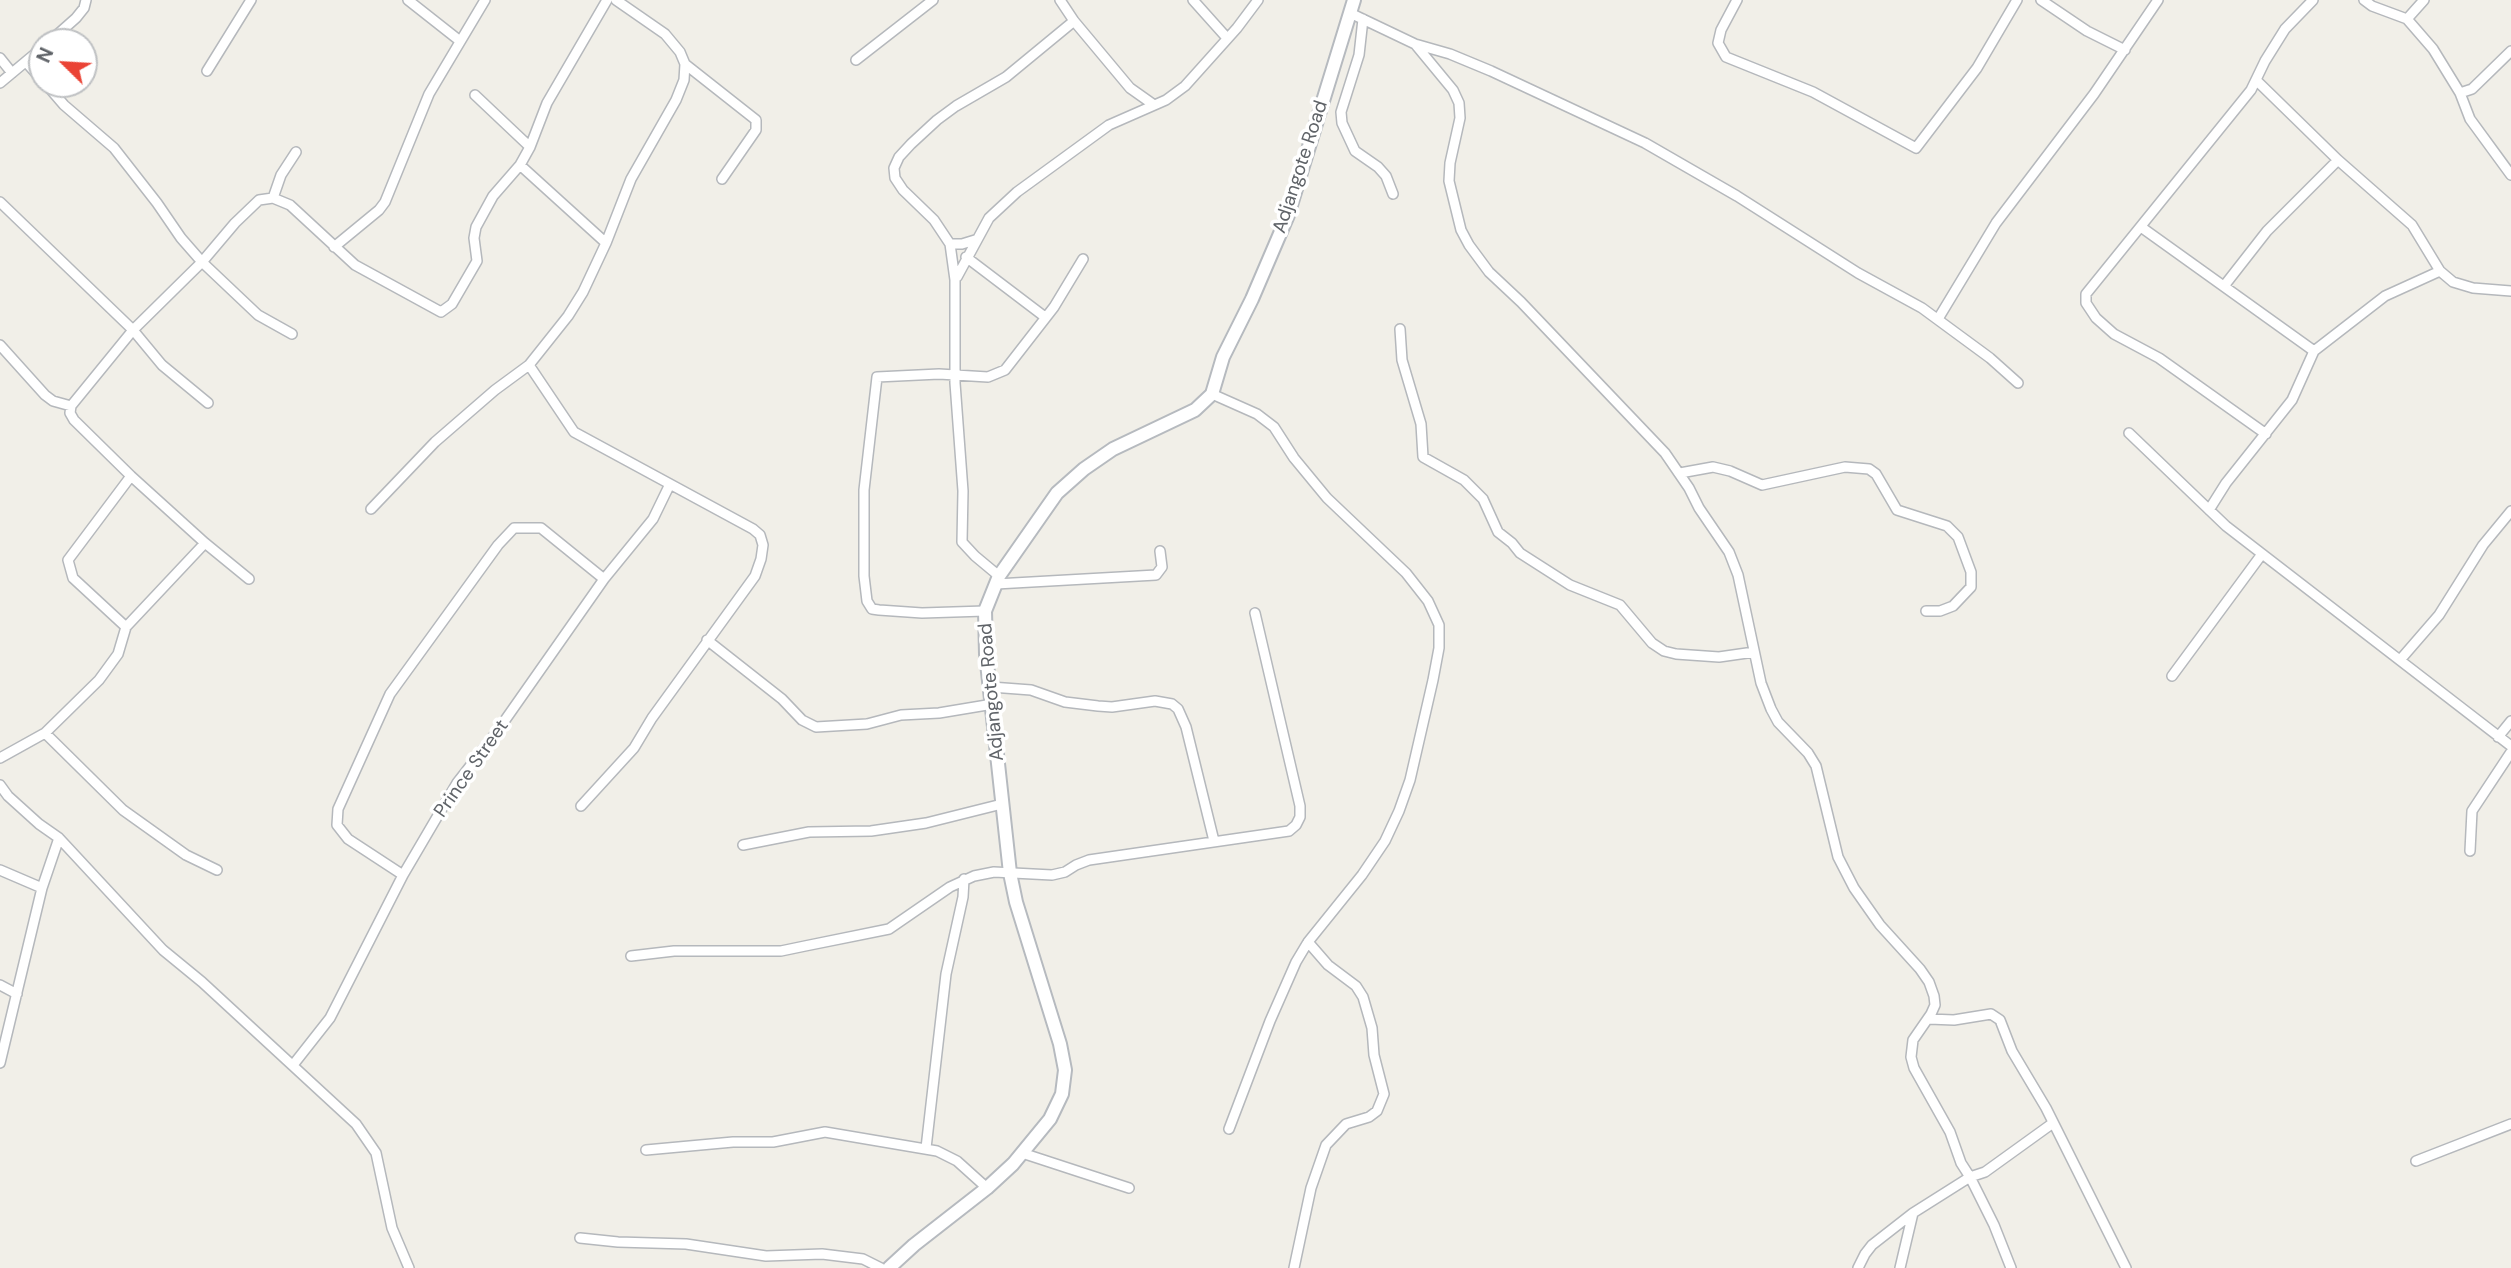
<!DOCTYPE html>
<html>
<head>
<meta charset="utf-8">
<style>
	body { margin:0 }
	#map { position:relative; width:2511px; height:1268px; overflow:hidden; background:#f1efe8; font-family:"DM Sans",sans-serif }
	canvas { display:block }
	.north { position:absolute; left:28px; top:28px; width:70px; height:70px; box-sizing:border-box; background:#fff; border:2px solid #bfc1c3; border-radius:50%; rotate:294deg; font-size:19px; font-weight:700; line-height:28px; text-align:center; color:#5f6368 }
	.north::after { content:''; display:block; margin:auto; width:24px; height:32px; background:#ea4335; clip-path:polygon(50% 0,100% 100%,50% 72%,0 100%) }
</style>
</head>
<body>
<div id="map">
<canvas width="2511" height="1268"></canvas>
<div class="north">N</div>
</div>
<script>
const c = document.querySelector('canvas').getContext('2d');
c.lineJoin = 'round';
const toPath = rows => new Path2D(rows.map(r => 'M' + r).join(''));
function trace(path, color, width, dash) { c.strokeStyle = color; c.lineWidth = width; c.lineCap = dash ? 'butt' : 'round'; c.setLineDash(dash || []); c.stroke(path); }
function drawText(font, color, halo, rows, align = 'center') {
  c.font = font + ' "DM Sans",sans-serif'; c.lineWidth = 7; c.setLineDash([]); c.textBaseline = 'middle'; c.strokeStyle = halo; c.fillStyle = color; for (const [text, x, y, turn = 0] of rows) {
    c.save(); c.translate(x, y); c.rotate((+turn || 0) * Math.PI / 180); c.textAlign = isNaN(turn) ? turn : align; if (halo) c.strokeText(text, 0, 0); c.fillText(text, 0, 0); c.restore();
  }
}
const street = toPath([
	[408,0,460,41],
	[1060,0,1074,21,1130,88,1154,105],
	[1193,0,1227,38],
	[1737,0,1721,30,1718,43,1726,57,1813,92,1916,148,1977,68,2017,0],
	[2041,0,2087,31,2125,50],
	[2364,0,2372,6,2407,19,2433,49,2460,93,2470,119,2511,175],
	[1350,13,1415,44,1450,54,1491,71,1645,143,1737,196,1858,273,1922,308,1990,358,2018,383],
	[1363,19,1359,55,1341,112,1342,123,1355,151,1378,167,1386,176,1393,194],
	[2407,19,2424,0],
	[49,42,76,18,84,8,86,0],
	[1415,44,1453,90,1459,103,1460,118,1450,163,1449,181,1461,230,1469,245,1489,272,1521,302,1665,453,1689,488,1699,508,1729,552,1738,575,1761,683,1771,709,1778,722,1808,753,1816,766,1838,857,1854,888,1880,925,1920,969,1929,982,1934,996,1935,1005,1931,1014,1913,1040,1911,1057,1914,1068,1950,1132,1961,1163,1970,1177,1913,1213,1872,1245,1865,1254,1858,1268],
	[0,58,12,73],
	[856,60,933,0],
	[26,62,42,80],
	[685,64,756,120,756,130,722,179],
	[207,71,251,0],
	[2256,80,2338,160,2412,225,2440,271,2453,282,2473,288,2511,291],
	[0,83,42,48],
	[46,84,64,105,114,148,157,203,181,238,202,262,258,315,292,334],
	[2460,93,2472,89,2511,51],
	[475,95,530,147],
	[520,165,606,243],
	[273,198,281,175,296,152],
	[0,202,133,330,162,365,208,403],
	[2141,227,2314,351,2385,296,2440,271],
	[950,244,962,244,975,240],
	[334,247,379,210,385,202,429,94,485,0],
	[966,257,1045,317],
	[957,277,989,218,1017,192,1109,125,1166,100,1185,86,1237,28,1258,0],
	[2224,286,2267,231,2338,160],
	[1938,319,1996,223,2094,94,2158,0],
	[1400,329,1402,360,1421,424,1423,457,1464,480,1483,499,1498,532,1512,543,1520,553,1570,585,1620,605,1652,643,1664,651,1676,654,1719,657,1754,652],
	[0,345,45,395,53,401,71,406],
	[529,365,574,432,753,529,760,535,763,545,761,559,755,576,652,718,634,748,581,806],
	[1212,394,1257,414,1274,427,1294,458,1327,498,1406,573,1428,601,1439,625,1439,648,1433,680,1410,780,1399,811,1385,841,1362,875,1308,942,1296,962,1270,1021,1229,1129],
	[2129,433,2226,526,2511,746],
	[2266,434,2159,358,2114,334,2096,318,2086,303,2086,294,2251,90,2265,61,2285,29,2313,0],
	[1680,473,1713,467,1730,471,1762,485,1845,467,1869,469,1876,474,1897,510,1947,526,1958,537,1971,572,1971,587,1953,606,1940,611,1926,611],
	[371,509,435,442,495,390,529,365,568,316,583,292,606,243,631,179,676,100,684,80,685,64,680,52,665,34,616,0],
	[2209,510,2226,483,2292,400,2314,351],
	[999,576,975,556,962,542,963,491,955,383,955,280,950,244,934,220,903,190,895,178,894,168,899,157,911,144,937,120,956,106,1006,77,1074,21],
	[249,579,205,543,131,476,74,420,70,413,71,406,133,330,202,262,235,223,259,200,273,198,290,205,355,265,441,312,452,304,477,261,474,238,476,227,493,196,520,165,530,147,547,103,607,0],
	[996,584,1156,575,1162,567,1160,551],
	[985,611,922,613,879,610,872,609,867,601,864,576,864,490,877,377,939,374,988,377,1005,370,1054,307,1083,259],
	[126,627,205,543],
	[707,640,782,699,802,720,816,727,867,724,901,715,939,713,993,704],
	[2400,660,2439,615,2483,545,2511,511],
	[2172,676,2262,554],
	[991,687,1031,690,1065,702,1098,706,1112,707,1155,701,1172,704,1178,709,1186,727,1214,841],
	[45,733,123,810,186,855,217,870],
	[2498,737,2511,721],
	[0,758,45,733,99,680,118,654,126,627,73,578,68,560,131,476],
	[0,785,8,796,39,824,59,838,163,950,202,982,356,1124,376,1153,392,1228,409,1268],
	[743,845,809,832,871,831,926,823,1002,804],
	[2470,851,2472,811,2511,752],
	[0,870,42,888],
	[403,875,348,839,337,825,338,809,390,694,498,545,514,528,541,528,604,579],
	[631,956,674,951,781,951,805,946,889,929,950,887,974,876,994,872,1052,875,1065,872,1076,865,1089,860,1289,831,1296,825,1300,817,1300,806,1255,613],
	[0,985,17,994],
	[1929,1019,1954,1020,1991,1014,2000,1020,2012,1051,2046,1108,2126,1268],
	[0,1063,42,888,59,838],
	[293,1065,330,1018,403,875,457,783,496,733,604,579,653,519,670,484],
	[926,1148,946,974,963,897,964,879],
	[646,1150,733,1142,773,1142,825,1132,937,1151,957,1161,987,1188],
	[1022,1153,1129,1188],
	[2416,1161,2511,1124],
	[580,1238,618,1242,686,1244,766,1256,822,1254,863,1259,881,1268],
	[1294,1268,1311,1188,1326,1145,1346,1124,1369,1117,1377,1111,1384,1094,1374,1055,1372,1028,1363,997,1356,986,1328,965,1308,942],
	[1900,1268,1913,1213],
	[2011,1268,1994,1225,1970,1177,1985,1172,2053,1123]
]);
const secondary = toPath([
	[889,1268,914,1245,987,1188,1013,1164,1050,1119,1062,1094,1065,1070,1060,1044,1016,902,1010,873,986,654,985,611,999,576,1057,493,1084,469,1113,449,1195,410,1212,394,1223,357,1252,299,1288,215,1354,0]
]);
trace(street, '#b5b8bc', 12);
trace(secondary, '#b6babf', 16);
trace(street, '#fff', 9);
trace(secondary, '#fff', 12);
drawText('19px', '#5f6368', '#fff', [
	["Adjangote Road",1301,167,-72],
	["Adjangote Road",992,692,-95],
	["Prince Street",472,769,-55]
]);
</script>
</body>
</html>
